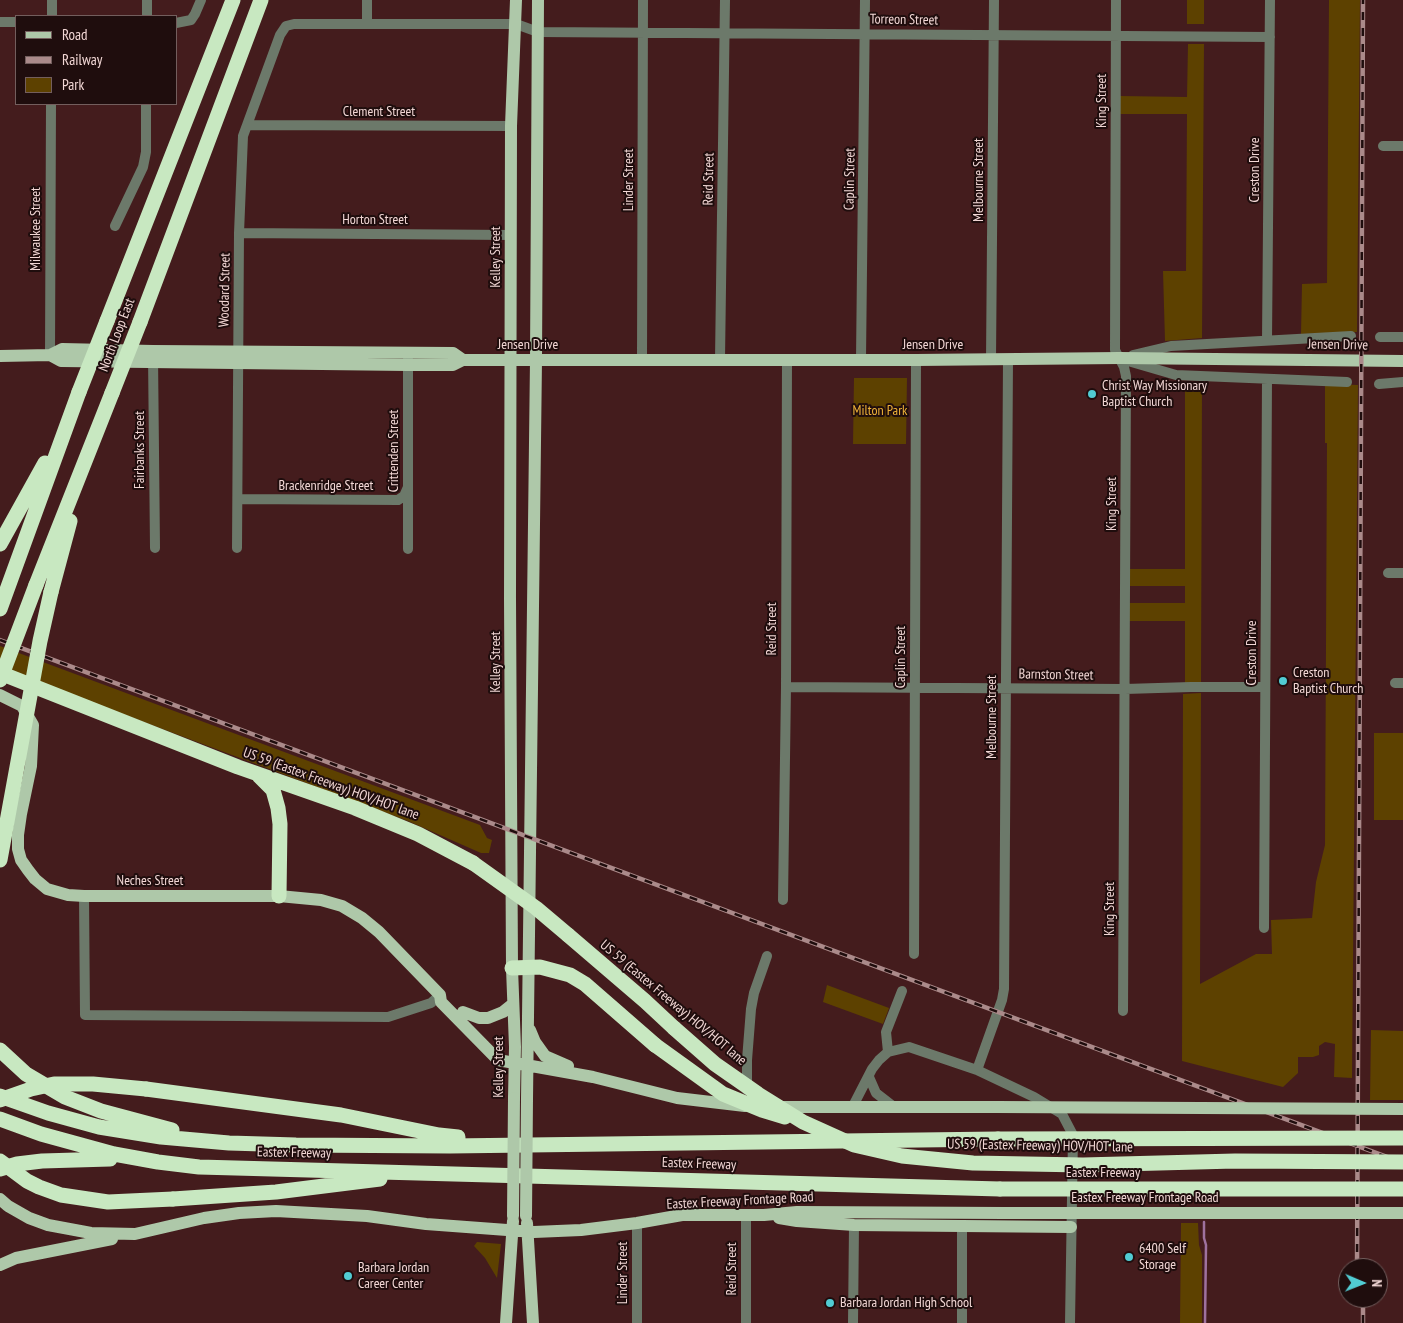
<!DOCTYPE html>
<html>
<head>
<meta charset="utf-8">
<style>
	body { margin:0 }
	#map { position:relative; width:1403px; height:1323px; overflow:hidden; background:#441c1d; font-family:"PT Sans Narrow",sans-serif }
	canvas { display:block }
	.legend { position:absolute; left:15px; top:15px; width:162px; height:90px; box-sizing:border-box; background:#1f0d0d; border:1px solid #735e5d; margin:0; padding:6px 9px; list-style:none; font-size:15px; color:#f2d7d5 }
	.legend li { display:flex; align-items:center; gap:10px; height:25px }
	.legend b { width:25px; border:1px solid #735e5d }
	.north { position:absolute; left:1338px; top:1258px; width:50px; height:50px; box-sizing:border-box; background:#1f0d0d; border:1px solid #735e5d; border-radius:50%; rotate:91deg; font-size:14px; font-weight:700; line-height:20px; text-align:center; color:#f2d7d5 }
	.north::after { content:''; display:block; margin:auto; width:18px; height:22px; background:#51ccd3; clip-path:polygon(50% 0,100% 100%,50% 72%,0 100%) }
</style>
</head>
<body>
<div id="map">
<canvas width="1403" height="1323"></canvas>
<ul class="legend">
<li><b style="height:6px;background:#aec8a9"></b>Road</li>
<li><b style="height:6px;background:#ab8a8a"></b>Railway</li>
<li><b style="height:14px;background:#5d4100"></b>Park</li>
</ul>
<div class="north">N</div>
</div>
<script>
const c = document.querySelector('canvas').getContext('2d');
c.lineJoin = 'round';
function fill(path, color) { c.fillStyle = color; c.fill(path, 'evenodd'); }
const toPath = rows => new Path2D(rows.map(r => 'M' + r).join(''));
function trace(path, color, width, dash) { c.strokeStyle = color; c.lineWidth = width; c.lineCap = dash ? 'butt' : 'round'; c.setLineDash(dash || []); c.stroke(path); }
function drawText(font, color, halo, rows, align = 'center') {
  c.font = font + ' "PT Sans Narrow",sans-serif'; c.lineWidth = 4; c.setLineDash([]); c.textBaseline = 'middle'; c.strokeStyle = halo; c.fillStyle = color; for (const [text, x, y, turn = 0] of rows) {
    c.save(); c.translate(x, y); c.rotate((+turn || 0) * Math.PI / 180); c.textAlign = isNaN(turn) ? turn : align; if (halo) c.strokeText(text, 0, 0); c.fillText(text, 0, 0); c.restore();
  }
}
fill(toPath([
	[1187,0,1204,0,1204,24,1187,24],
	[1329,0,1360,0,1357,332,1301,334,1302,284,1327,283],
	[1188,44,1204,44,1202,338,1165,341,1163,271,1186,271,1187,114,1120,114,1120,96,1187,97],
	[854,378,907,378,906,444,853,444],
	[1185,382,1202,382,1201,684,1185,684,1185,621,1129,621,1129,603,1185,603,1185,586,1129,586,1129,569,1185,569],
	[1325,384,1358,385,1352,1078,1334,1077,1335,1044,1325,1042,1319,1046,1319,1055,1313,1057,1298,1057,1298,1073,1283,1087,1182,1061,1183,694,1201,693,1200,984,1256,954,1272,954,1271,920,1312,918,1316,882,1325,845,1327,443,1325,443],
	[0,646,480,825,487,838,492,840,489,853,481,853,408,821,0,668],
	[1374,733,1403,733,1403,820,1374,820],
	[827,985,889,1008,883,1024,823,1002],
	[1371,1030,1403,1031,1403,1100,1370,1100],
	[1181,1223,1198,1223,1199,1245,1202,1255,1202,1323,1180,1323],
	[477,1242,501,1244,497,1278,485,1258,474,1246]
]), '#5d4100');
trace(toPath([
	[1204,1222,1204,1238,1206,1245,1205,1323]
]), '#9f729e', 2.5);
trace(toPath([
	[147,0,147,16],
	[1116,0,1115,350,1124,367,1126,376,1123,1011],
	[52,16,52,0],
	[0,22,16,22],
	[176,23,191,20,195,14,201,0],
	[367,23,367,0],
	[247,125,511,126],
	[1383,146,1403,146],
	[115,226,143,167,146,152,146,104],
	[239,233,511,235],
	[1380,337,1403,337],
	[1267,340,1270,0],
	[50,355,51,104],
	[153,355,155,548],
	[1133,355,1171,346,1351,336],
	[720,359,725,0],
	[861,359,865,0],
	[642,360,643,0],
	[991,360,994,0],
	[1128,361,1176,375,1347,382],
	[1379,384,1403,382],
	[238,499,398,500,404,496,408,487],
	[237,548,239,233,243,136,280,35,286,26,294,24,516,24,538,32,1270,37],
	[408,549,408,359],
	[1388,573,1403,573],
	[1395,683,1403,683],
	[786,687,1125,689,1191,687,1265,687],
	[84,896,85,1015,388,1017,431,1003,440,995],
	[783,900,786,687,787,359],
	[1264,928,1267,379],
	[914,954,916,360],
	[888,1052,886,1032,902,991],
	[977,1070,1002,1000,1004,989,1008,360],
	[869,1077,876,1093,894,1107],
	[747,1090,747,1060,751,1009,754,993,767,956],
	[853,1106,872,1069,879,1060,888,1052,909,1047,977,1070,1034,1097,1062,1114,1073,1135,1070,1323],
	[746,1215,746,1323],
	[637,1223,637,1323],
	[962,1227,962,1323],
	[853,1323,854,1225]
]), '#6c796a', 10);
trace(toPath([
	[50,355,61,361,408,365,453,365,463,360,916,360,1120,358,1403,361],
	[0,356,50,355,62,349,153,351,453,353,463,360],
	[0,695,22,706,33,725,31,766,21,814,18,835,18,849,21,860,28,870,35,879,47,889,68,895,84,896,279,896,321,900,342,906,362,918,379,932,440,995,441,1002,498,1060,593,1077,677,1098,745,1106],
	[463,1012,479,1018,488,1018,503,1012,513,1004],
	[530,1030,535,1042,545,1056,568,1066],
	[514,1098,515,1047,512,968,510,598,511,126,516,0],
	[527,1099,536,360,538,0],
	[777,1107,997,1107],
	[0,1199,8,1206,29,1218,48,1225,91,1233,135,1234,204,1218,239,1213,276,1211,367,1216,426,1224,534,1232,581,1230,637,1223,682,1215,764,1215,797,1212,1004,1213],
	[779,1218,797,1221,854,1225,1071,1227],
	[527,1223,533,1323],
	[0,1265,16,1258,112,1239],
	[506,1323,513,1221]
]), '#aec8a9', 12);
trace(toPath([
	[107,321,233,0],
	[140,322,261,0],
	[0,544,45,463],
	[36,585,112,393],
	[51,592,70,521],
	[0,609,79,392],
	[0,673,238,767,355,808,418,834,473,863],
	[259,776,273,790,278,808,280,824,279,896],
	[568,935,645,1001,674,1028],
	[512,968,540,967,570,975,585,984,655,1045],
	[0,1050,26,1074,65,1097,101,1111,172,1130],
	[146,1089,341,1115,439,1135,458,1137],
	[0,1096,48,1113,99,1127,161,1137,229,1143,296,1145,450,1146,998,1139],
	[0,1119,41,1134,114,1154,158,1162,199,1167,1000,1189],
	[0,1169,17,1164,42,1161,110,1159],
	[173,1199,276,1192,380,1179]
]), '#c8e8c1', 15);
const rail = toPath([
	[0,640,1403,1163],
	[1357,1268,1363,0],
	[1363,1323,1363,1298]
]);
trace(rail, '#ab8a8a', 4.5);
trace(rail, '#1f0d0d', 2.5, [8]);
trace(toPath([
	[997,1107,1403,1109],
	[1004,1213,1403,1213],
	[513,1216,514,1098],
	[526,1216,527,1099]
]), '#aec8a9', 12);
trace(toPath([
	[79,392,107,321],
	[112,393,140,322],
	[0,680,36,585],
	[0,860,40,641,51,592],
	[473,863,536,908,568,935],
	[674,1028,715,1064,758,1094,803,1122,854,1145,902,1156,973,1163,1083,1165,1235,1161,1403,1162],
	[655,1045,723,1094,762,1110,785,1117],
	[0,1100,31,1089,54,1084,93,1084,146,1089],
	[998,1139,1403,1138],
	[0,1161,27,1181,39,1187,61,1195,108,1202,173,1199],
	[1000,1189,1403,1189]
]), '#c8e8c1', 15);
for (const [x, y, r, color] of [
	[1092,394,5,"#51ccd3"],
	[1283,681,5,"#51ccd3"],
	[1129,1257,5,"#51ccd3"],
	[348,1276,5,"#51ccd3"],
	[830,1303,5,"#51ccd3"]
]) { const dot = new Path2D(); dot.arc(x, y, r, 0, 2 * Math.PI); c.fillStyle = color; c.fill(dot); trace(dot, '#1f0d0d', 2); }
drawText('14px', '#f2d7d5', '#1f0d0d', [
	["Torreon Street",904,20,1],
	["King Street",1102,101,-90],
	["Clement Street",379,112],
	["Creston Drive",1255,170,-90],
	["Reid Street",709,179,-89],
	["Caplin Street",850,179,-89],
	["Linder Street",629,180,-90],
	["Melbourne Street",979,180,-90],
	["Horton Street",375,220],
	["Milwaukee Street",36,229,-90],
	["Kelley Street",496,257,-90],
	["Woodard Street",225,290,-89],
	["North Loop East",117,335,-69],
	["Jensen Drive",528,345],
	["Jensen Drive",933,345],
	["Jensen Drive",1338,345,1],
	["Fairbanks Street",140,450,-90],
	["Crittenden Street",394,451,-90],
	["Brackenridge Street",326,486],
	["King Street",1112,504,-90],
	["Reid Street",772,629,-90],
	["Creston Drive",1252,653,-90],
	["Caplin Street",901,657,-90],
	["Kelley Street",496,662,-90],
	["Barnston Street",1056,675,1],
	["Melbourne Street",992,717,-90],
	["US 59 (Eastex Freeway) HOV/HOT lane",331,784,20],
	["Neches Street",150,881],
	["King Street",1110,909,-90],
	["US 59 (Eastex Freeway) HOV/HOT lane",673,1003,40],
	["Kelley Street",499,1067,-90],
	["US 59 (Eastex Freeway) HOV/HOT lane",1040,1146,1],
	["Eastex Freeway",294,1153,1],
	["Eastex Freeway",699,1164,2],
	["Eastex Freeway",1103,1173],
	["Eastex Freeway Frontage Road",1145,1198],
	["Eastex Freeway Frontage Road",740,1201,-3],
	["Reid Street",732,1269,-90],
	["Linder Street",623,1273,-90]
]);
drawText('14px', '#f2d7d5', '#1f0d0d', [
	["Christ Way Missionary",1102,386],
	["Baptist Church",1102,402],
	["Creston",1293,673],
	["Baptist Church",1293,689],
	["6400 Self",1139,1249],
	["Storage",1139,1265],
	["Barbara Jordan",358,1268],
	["Career Center",358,1284],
	["Barbara Jordan High School",840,1303]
], 'left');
drawText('14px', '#f0b339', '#1f0d0d', [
	["Milton Park",880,411]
]);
</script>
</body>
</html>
